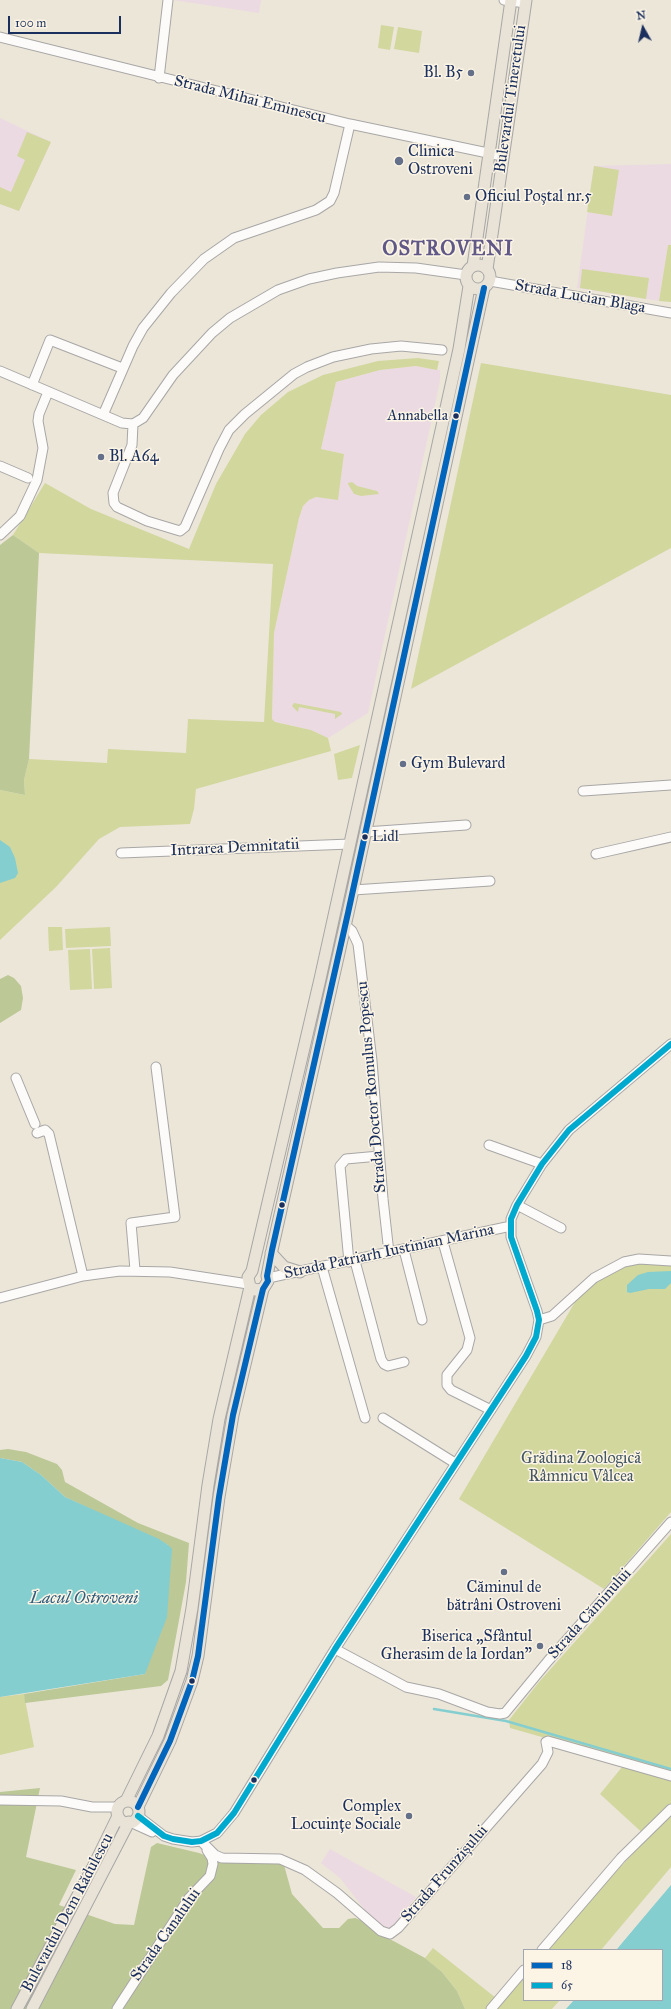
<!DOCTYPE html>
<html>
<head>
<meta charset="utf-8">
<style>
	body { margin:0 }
	#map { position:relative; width:671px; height:2009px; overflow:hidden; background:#ece6d9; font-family:"IM FELL Great Primer",serif }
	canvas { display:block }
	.legend { position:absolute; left:523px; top:1949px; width:140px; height:52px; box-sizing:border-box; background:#fcf5e5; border:1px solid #a2a6af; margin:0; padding:5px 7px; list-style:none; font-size:12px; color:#1b2f5e }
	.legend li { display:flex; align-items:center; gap:8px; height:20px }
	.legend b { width:20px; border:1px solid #a2a6af }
	.north { position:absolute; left:623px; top:8px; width:40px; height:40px; -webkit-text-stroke:3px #fcf5e5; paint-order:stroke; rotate:352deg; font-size:11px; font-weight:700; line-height:16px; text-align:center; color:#1b2f5e }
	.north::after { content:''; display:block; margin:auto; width:14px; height:18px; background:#1b2f5e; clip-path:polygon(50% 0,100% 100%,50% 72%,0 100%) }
	.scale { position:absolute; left:8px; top:16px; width:113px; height:18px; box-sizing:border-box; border:2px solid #1b2f5e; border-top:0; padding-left:5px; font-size:12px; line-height:14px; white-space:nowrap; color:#1b2f5e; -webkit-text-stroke:3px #fcf5e5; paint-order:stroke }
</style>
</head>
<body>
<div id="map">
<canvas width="671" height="2009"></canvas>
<ul class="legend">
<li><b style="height:5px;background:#0065bd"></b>18</li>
<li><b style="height:5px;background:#00a9ce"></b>65</li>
</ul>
<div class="north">N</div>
<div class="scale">100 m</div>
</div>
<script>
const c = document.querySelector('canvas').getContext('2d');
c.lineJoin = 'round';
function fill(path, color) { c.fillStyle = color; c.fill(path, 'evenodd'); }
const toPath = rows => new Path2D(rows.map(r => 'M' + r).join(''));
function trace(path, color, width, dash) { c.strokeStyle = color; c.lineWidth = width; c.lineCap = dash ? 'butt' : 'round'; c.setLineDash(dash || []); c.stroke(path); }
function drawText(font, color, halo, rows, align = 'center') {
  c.font = font + ' "IM FELL Great Primer",serif'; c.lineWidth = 3; c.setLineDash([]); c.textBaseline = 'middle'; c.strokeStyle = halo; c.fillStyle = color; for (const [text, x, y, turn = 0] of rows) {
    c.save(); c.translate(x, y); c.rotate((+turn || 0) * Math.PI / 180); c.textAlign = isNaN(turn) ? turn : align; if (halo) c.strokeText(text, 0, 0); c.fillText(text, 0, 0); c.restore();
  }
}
fill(toPath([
	[173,0,261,0,259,13],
	[0,118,51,142,19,211,0,204],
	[671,164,671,245,668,245,659,301,577,288,594,166],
	[416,366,440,370,440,381,368,713,328,738,311,730,275,722,272,719,274,633,299,518,303,506,309,500,316,497,338,499,344,454,321,449,336,382,380,370],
	[330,1849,416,1897,390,1930,372,1919,340,1878,321,1863]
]), '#ecdae2');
fill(toPath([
	[381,25,394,27,390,50,378,48],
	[398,27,422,31,419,53,394,49],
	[27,132,51,142,19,211,0,204,0,187,11,192,25,160,17,156],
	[594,166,619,170,612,216,587,212],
	[668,245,671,245,671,302,659,301],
	[582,269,649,278,646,299,580,288],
	[418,358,439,361,437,370,416,366,380,370,336,382,321,449,344,454,338,500,316,497,309,500,303,506,299,518,274,633,272,719,275,722,311,730,328,738,331,751,196,789,194,809,190,824,120,827,99,839,56,887,0,940,0,790,25,795,24,780,29,759,107,763,108,749,186,753,188,719,264,722,273,564,39,553,13,535,45,483,91,509,189,549,216,484,245,434,261,415,288,392,323,375,378,361],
	[481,363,671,395,671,548,411,689],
	[352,482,357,486,377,491,379,494,361,496,354,494,348,484,348,483],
	[294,703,341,712,342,714,335,719,335,714,299,707,298,712,292,706],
	[360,745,352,778,338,780,334,754],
	[48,927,62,927,63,950,49,951],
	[110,927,111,946,66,948,65,929],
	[110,948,112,988,94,989,92,949],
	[90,949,92,989,70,990,68,950],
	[630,1263,671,1265,671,1512,604,1589,459,1499,578,1297,599,1278],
	[671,1534,671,1867,601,1950,541,1950,648,1838,600,1794,627,1761,510,1728,509,1720,539,1682],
	[24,1694,34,1747,0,1755,0,1697],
	[433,1948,496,1998,524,1968,524,2000,560,2000,552,2009,465,2009,457,1991,442,1972,425,1958]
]), '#d2d79e');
fill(toPath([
	[13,535,39,553,29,759,24,780,25,795,0,790,0,545],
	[8,975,14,978,21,986,23,998,21,1010,0,1023,0,979],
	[8,1449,26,1452,57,1464,62,1470,65,1482,138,1523,189,1543,186,1582,168,1680,161,1686,25,1703,24,1694,145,1674,168,1545,65,1497,41,1475,22,1462,0,1458,0,1450],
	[40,1788,26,1857,76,1870,59,1905,115,1924,134,1925,151,1847,157,1843,199,1853,225,1863,241,1861,275,1862,284,1865,292,1894,323,1928,339,1928,348,1919,355,1918,363,1921,386,1937,425,1958,442,1972,457,1991,465,2009,0,2009,0,1792]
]), '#bcc896');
fill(toPath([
	[0,840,10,847,15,858,18,873,15,878,0,883],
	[671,1271,671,1283,665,1289,649,1289,630,1293,627,1292,627,1285,638,1275,648,1272],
	[0,1458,22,1462,41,1475,65,1497,159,1539,168,1545,172,1549,167,1617,145,1674,0,1697],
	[671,1885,671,2009,566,2009,574,2000,662,2000,662,1950,616,1950]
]), '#84ced0');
fill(toPath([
	[671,1883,616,1950,614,1950,669,1884]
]), '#ece6d9');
trace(toPath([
	[434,1709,506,1721,671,1769]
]), '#84ced0', 2.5);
const minor = toPath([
	[504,0,525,3],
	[0,37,350,124,502,156],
	[159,78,168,0],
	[490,281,671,313],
	[0,371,122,423,133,424,143,418,173,375,212,333,230,318,278,290,309,279,337,273,379,267,416,268,466,275],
	[32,385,50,340,122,368],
	[103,415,133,346,143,328,171,293,204,259,234,238,316,210,330,201,334,193,350,124],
	[133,424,132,445,113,493,114,503,117,507,147,521,180,531,185,527,219,449,229,430,245,414,294,374,307,367,333,357,371,349,401,346,442,350],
	[0,466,28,478],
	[0,535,20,516,37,480,43,448,38,421,39,414,48,392],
	[583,791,671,785],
	[365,832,466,825],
	[121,853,350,844],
	[596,854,671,837],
	[353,890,490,881],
	[345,925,352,931,358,944,372,1061,383,1199,389,1253],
	[16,1078,35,1124],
	[37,1133,45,1130,49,1134,83,1276],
	[489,1145,542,1164],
	[517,1205,561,1228],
	[443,1242,470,1338,467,1350,447,1375,447,1385,451,1390,491,1410],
	[404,1250,422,1320],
	[355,1261,381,1359,384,1364,388,1366,404,1362],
	[349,1262,340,1166,346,1159,379,1156],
	[322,1267,365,1418],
	[135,1270,131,1223,175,1217,156,1067],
	[268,1278,511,1226],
	[0,1298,83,1276,120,1271,170,1272,248,1284],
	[539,1320,552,1316,594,1278,624,1262,639,1259,671,1261],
	[383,1418,455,1463],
	[335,1649,406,1687,439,1694,487,1712,500,1714,505,1713,548,1661,671,1522],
	[0,1800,61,1801,92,1807,118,1807],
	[138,1816,164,1836,173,1839,192,1842,201,1841,217,1833,234,1813,335,1649,526,1356,536,1337,539,1320,537,1311,511,1237,511,1219,517,1205,542,1164,569,1130,671,1044],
	[130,1822,152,1832],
	[201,1841,215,1855,222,1858,280,1859,305,1870,337,1893,381,1931,390,1934,398,1928,542,1764,548,1752,546,1742,548,1741,671,1776],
	[542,1950,621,1858,671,1809],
	[117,2009,189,1898,210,1876,213,1864,212,1858,207,1850],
	[491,2009,524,1970]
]);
const major = toPath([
	'466 277a12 12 0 1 1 24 0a12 12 0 1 1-24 0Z',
	[473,266,511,0],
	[487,269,526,0],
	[271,1253,284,1267,300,1272],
	[263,1289,256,1290,250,1287,248,1277,252,1271,320,979,459,349,469,286],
	[126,1801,158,1736,181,1671,192,1608,208,1485,219,1419,250,1287],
	'117 1812a11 11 0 1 1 22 0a11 11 0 1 1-22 0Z',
	[138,1807,170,1741,192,1681,198,1656,219,1497,233,1415,263,1289,268,1281,267,1276,272,1250,348,913,484,288],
	[17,2009,94,1865,118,1816],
	[32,2009,129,1822]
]);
trace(minor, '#a8a7a6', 11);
trace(major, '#a8a7a6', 13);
trace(minor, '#fcfbf9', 9);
trace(major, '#e9e2d6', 11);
trace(toPath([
	[138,1807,170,1741,192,1681,198,1656,219,1497,233,1415,263,1289,268,1281,267,1276,272,1250,348,913,484,288]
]), '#0065bd', 6);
trace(toPath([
	[138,1816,164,1836,173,1839,192,1842,201,1841,217,1833,234,1813,335,1649,526,1356,536,1337,539,1320,537,1311,511,1237,511,1219,517,1205,542,1164,569,1130,671,1044]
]), '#00a9ce', 6);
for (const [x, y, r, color] of [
	[471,73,4,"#646f89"],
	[399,161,5,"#646f89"],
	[467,197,4,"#646f89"],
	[456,416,3.5,"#1b2f5e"],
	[101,457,4,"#646f89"],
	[403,764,4,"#646f89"],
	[365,837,3.5,"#1b2f5e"],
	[282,1205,3.5,"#1b2f5e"],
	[504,1572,4,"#646f89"],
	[540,1646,4,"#646f89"],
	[192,1681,3.5,"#1b2f5e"],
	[254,1780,3.5,"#1b2f5e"],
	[409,1816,4,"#646f89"]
]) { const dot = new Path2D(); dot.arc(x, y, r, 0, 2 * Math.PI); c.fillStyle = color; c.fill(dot); trace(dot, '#fcf5e5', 1.5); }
drawText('15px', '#1b2f5e', '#fcf5e5', [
	["Annabella",448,416],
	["Lidl",372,837,"left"]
], 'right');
drawText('16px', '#1b2f5e', '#fcf5e5', [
	["Bl. B5",463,73,"right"],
	["Clinica",408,152],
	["Ostroveni",408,170],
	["Oficiul Poștal nr.5",475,197],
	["Bl. A64",109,457],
	["Gym Bulevard",411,764],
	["Căminul de",504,1588,"center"],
	["bătrâni Ostroveni",504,1606,"center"],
	["Biserica „Sfântul",532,1637,"right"],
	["Gherasim de la Iordan”",532,1655,"right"],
	["Complex",401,1807,"right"],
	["Locuințe Sociale",401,1825,"right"]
], 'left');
drawText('16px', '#1b2f5e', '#fcf5e5', [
	["Bulevardul Tineretului",511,99,-82],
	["Strada Mihai Eminescu",250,100,14],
	["Strada Lucian Blaga",580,297,10],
	["Intrarea Demnitatii",235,848,-3],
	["Strada Doctor Romulus Popescu",372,1087,-95],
	["Strada Patriarh Iustinian Marina",389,1252,-12],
	["Strada Căminului",590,1614,-48],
	["Strada Frunzișului",445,1874,-49],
	["Bulevardul Dem Rădulescu",68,1913,-62],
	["Strada Canalului",166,1935,-55]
]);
drawText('16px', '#435662', '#fcf5e5', [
	["Grădina Zoologică",581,1459],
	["Râmnicu Vâlcea",581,1477]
]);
drawText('italic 17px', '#2d5c7f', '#fcf5e5', [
	["Lacul Ostroveni",84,1599]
]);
c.letterSpacing = '1px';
drawText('bold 20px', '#605988', '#fcf5e5', [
	["OSTROVENI",448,250]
]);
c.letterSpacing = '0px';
</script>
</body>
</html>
